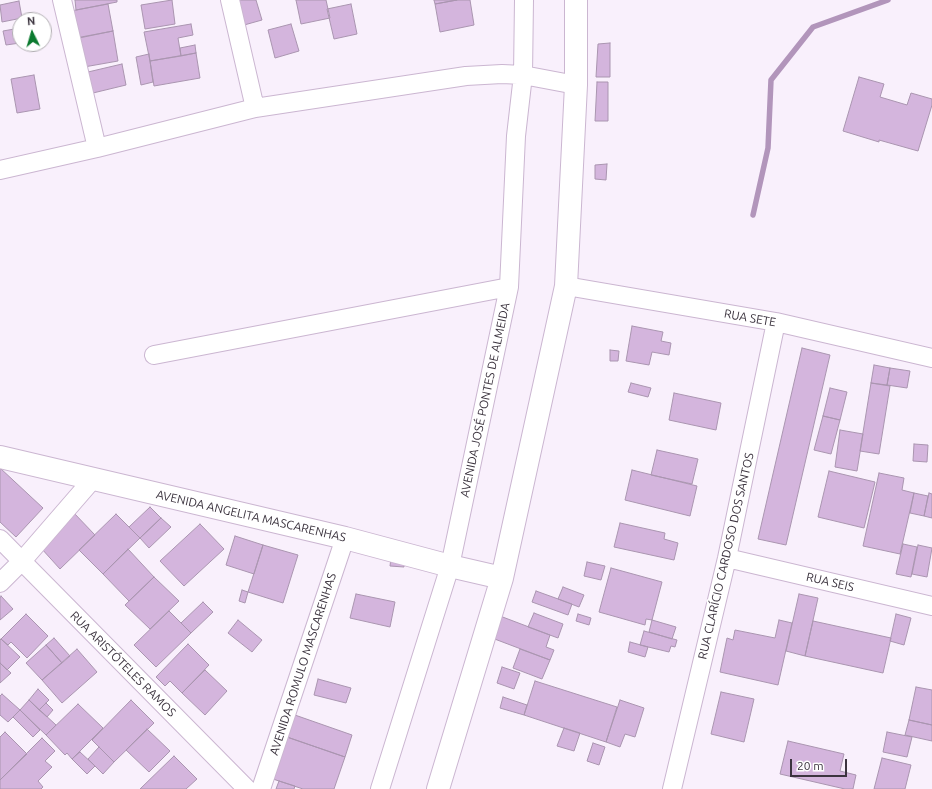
<!DOCTYPE html>
<html>
<head>
<meta charset="utf-8">
<style>
	body { margin:0 }
	#map { position:relative; width:932px; height:789px; overflow:hidden; background:#f9f0fc; font-family:Ubuntu,sans-serif }
	canvas { display:block }
	.north { position:absolute; left:12px; top:12px; width:40px; height:40px; box-sizing:border-box; background:#fff; border:1px solid #b1aeb2; border-radius:50%; rotate:355deg; font-size:11px; font-weight:700; line-height:16px; text-align:center; color:#3c343f }
	.north::after { content:''; display:block; margin:auto; width:14px; height:18px; background:#0b7a2f; clip-path:polygon(50% 0,100% 100%,50% 72%,0 100%) }
	.scale { position:absolute; left:790px; top:759px; width:57px; height:18px; box-sizing:border-box; border:2px solid #3c343f; border-top:0; padding-left:5px; font-size:12px; line-height:14px; white-space:nowrap; color:#3c343f; -webkit-text-stroke:3px #fff; paint-order:stroke }
</style>
</head>
<body>
<div id="map">
<canvas width="932" height="789"></canvas>
<div class="north">N</div>
<div class="scale">20 m</div>
</div>
<script>
const c = document.querySelector('canvas').getContext('2d');
c.lineJoin = 'round';
const toPath = rows => new Path2D(rows.map(r => 'M' + r).join(''));
function trace(path, color, width, dash) { c.strokeStyle = color; c.lineWidth = width; c.lineCap = dash ? 'butt' : 'round'; c.setLineDash(dash || []); c.stroke(path); }
function fill(path, color) { c.fillStyle = color; c.fill(path, 'evenodd'); }
function drawText(font, color, halo, rows, align = 'center') {
  c.font = font + ' Ubuntu,sans-serif'; c.lineWidth = 3.5; c.setLineDash([]); c.textBaseline = 'middle'; c.strokeStyle = halo; c.fillStyle = color; for (const [text, x, y, turn = 0] of rows) {
    c.save(); c.translate(x, y); c.rotate((+turn || 0) * Math.PI / 180); c.textAlign = isNaN(turn) ? turn : align; if (halo) c.strokeText(text, 0, 0); c.fillText(text, 0, 0); c.restore();
  }
}
trace(toPath([
	[753,215,768,148,771,80,813,27,888,0]
]), '#b295bb', 5.5);
const building = toPath([
	[75,0,117,0,117,2,76,10,75,0],
	[172,0,175,24,145,29,141,5,172,0],
	[229,0,256,0,262,20,237,27,229,0],
	[296,0,326,0,330,18,301,24,296,0],
	[434,0,457,0,435,4,434,0],
	[457,0,470,0,474,25,440,32,435,4,457,0],
	[19,1,22,18,2,22,0,5,19,1],
	[108,4,113,31,76,38,71,11,108,4],
	[351,4,357,34,334,39,327,9,351,4],
	[191,24,193,35,178,38,181,56,150,61,144,32,191,24],
	[291,24,299,51,275,58,268,30,291,24],
	[20,28,20,43,6,45,3,31,20,28],
	[113,31,118,61,84,67,79,38,113,31],
	[610,43,610,77,596,77,598,44,610,43],
	[195,45,196,53,181,56,180,48,195,45],
	[196,53,200,78,154,86,150,61,196,53],
	[149,54,153,82,141,85,136,57,149,54],
	[122,64,126,85,93,93,88,72,122,64],
	[34,75,40,109,17,113,11,79,34,75],
	[859,77,884,84,880,97,907,105,911,93,932,99,932,105,918,151,879,140,879,142,843,131,859,77],
	[597,82,608,82,608,121,595,121,597,82],
	[607,164,606,180,595,179,595,165,607,164],
	[632,326,663,332,661,341,671,343,669,355,652,352,649,365,626,361,632,326],
	[802,348,830,355,786,545,758,539,802,348],
	[610,350,619,351,618,361,610,361,610,350],
	[874,365,890,368,887,385,871,383,874,365],
	[890,368,910,371,907,388,887,385,890,368],
	[631,383,651,388,648,397,628,392,631,383],
	[871,383,890,386,879,454,860,451,871,383],
	[830,388,847,392,840,420,823,416,830,388],
	[674,393,721,403,716,430,669,420,674,393],
	[823,416,840,420,831,454,814,450,823,416],
	[840,430,863,434,857,471,835,467,840,430],
	[914,444,928,445,927,462,913,461,914,444],
	[657,450,698,459,692,484,651,475,657,450],
	[0,468,43,508,16,537,0,522,0,468],
	[632,470,697,486,690,516,625,500,632,470],
	[829,471,875,482,864,528,818,517,829,471],
	[879,473,904,478,902,490,914,493,900,554,863,546,879,473],
	[914,493,928,496,924,516,910,513,914,493],
	[929,493,932,494,932,518,924,516,929,493],
	[150,507,161,518,140,538,129,527,150,507],
	[73,512,95,535,60,569,41,548,73,512],
	[116,514,140,538,103,574,79,550,116,514],
	[161,518,171,527,149,548,140,538,161,518],
	[620,523,665,533,664,539,678,543,674,560,614,547,620,523],
	[200,524,224,549,184,586,160,561,200,524],
	[235,536,263,545,254,574,226,565,235,536],
	[903,544,917,547,911,577,896,574,903,544],
	[263,545,298,555,283,603,248,592,263,545],
	[918,545,932,548,927,577,912,574,918,545],
	[128,549,154,577,129,601,103,574,128,549],
	[391,558,404,559,404,567,390,566,391,558],
	[587,562,605,566,601,580,584,576,587,562],
	[611,568,662,582,652,620,646,619,645,625,599,612,611,568],
	[154,577,179,601,150,629,125,605,154,577],
	[563,587,584,595,579,607,558,599,563,587],
	[242,590,248,592,245,603,239,601,242,590],
	[536,591,572,604,568,615,532,602,536,591],
	[356,594,395,602,390,627,350,618,356,594],
	[799,594,818,598,805,656,786,651,799,594],
	[1,596,13,609,0,620,0,598,1,596],
	[203,602,213,612,191,633,181,623,203,602],
	[169,611,191,633,156,667,134,645,169,611],
	[534,613,563,624,558,638,528,627,534,613],
	[26,614,48,636,27,658,11,642,8,645,1,639,26,614],
	[578,614,591,618,589,625,576,621,578,614],
	[896,614,911,618,904,645,890,641,896,614],
	[500,616,550,635,546,647,554,650,550,660,492,638,500,616],
	[238,620,262,640,252,652,228,633,238,620],
	[652,620,676,627,672,639,649,632,652,620],
	[779,620,792,623,778,685,720,672,727,638,733,640,735,630,775,638,779,620],
	[813,621,891,638,883,673,805,656,813,621],
	[644,631,677,640,675,647,671,646,669,652,640,645,644,631],
	[54,638,70,656,62,663,46,645,54,638],
	[1,639,20,657,7,670,0,663,0,640,1,639],
	[630,642,648,647,645,657,628,652,630,642],
	[188,644,209,665,182,693,170,681,165,686,156,677,188,644],
	[46,645,62,663,42,680,26,663,46,645],
	[77,649,97,672,62,703,42,680,77,649],
	[520,649,550,660,542,679,513,668,520,649],
	[0,663,11,673,0,683,0,663],
	[502,667,520,673,514,689,497,683,502,667],
	[205,670,227,691,205,715,182,693,205,670],
	[318,679,351,688,346,703,314,695,318,679],
	[535,681,617,707,606,742,524,715,535,681],
	[916,687,932,690,932,725,909,720,916,687],
	[38,689,49,700,39,710,29,700,38,689],
	[721,692,754,699,744,742,711,734,721,692],
	[2,694,20,710,8,722,0,715,0,696,2,694],
	[503,697,527,705,524,715,500,708,503,697],
	[29,700,56,725,46,735,20,710,29,700],
	[131,700,154,723,114,762,92,740,131,700],
	[620,700,644,708,635,737,625,734,620,747,606,742,620,700],
	[46,703,53,710,47,717,39,710,46,703],
	[78,704,103,728,72,759,67,753,65,755,46,735,78,704],
	[20,710,40,730,33,737,13,717,20,710],
	[292,714,352,735,345,757,284,736,292,714],
	[909,720,932,725,932,741,905,735,909,720],
	[564,728,580,733,574,751,557,746,564,728],
	[147,729,170,751,149,772,126,750,147,729],
	[5,732,27,754,0,780,0,737,5,732],
	[887,732,912,737,907,757,883,752,887,732],
	[284,736,345,757,334,789,303,789,270,778,284,736],
	[42,738,55,751,45,761,52,767,38,781,43,787,41,789,0,789,0,780,42,738],
	[788,741,844,754,840,771,856,775,853,789,845,789,780,774,788,741],
	[593,743,605,747,599,765,587,761,593,743],
	[99,747,114,762,103,774,88,759,99,747],
	[80,752,95,766,87,774,72,759,80,752],
	[174,756,197,779,186,789,140,789,174,756],
	[882,758,911,765,905,789,874,789,882,758],
	[279,781,295,786,294,789,276,789,279,781]
]);
fill(building, '#d4b5dd');
trace(building, '#aa95b0', 1);
const street = toPath([
	[62,0,97,148],
	[230,0,255,108],
	[0,170,97,148,255,108,466,76,502,74,523,75,576,85],
	[566,286,776,322,932,358],
	[154,355,509,287],
	[0,539,247,789],
	[727,558,932,606],
	[0,583,22,561,93,479],
	[261,789,345,538],
	[380,789,450,566,509,287,516,136,523,75,524,0],
	[672,789,727,558,776,322]
]);
const secondary = toPath([
	[0,457,345,538,450,566,502,578],
	[438,789,502,578,566,286,576,85,576,0]
]);
trace(street, '#cbb6d1', 20);
trace(secondary, '#cbb6d1', 24);
trace(street, '#fff', 18);
trace(secondary, '#fff', 22);
drawText('12px', '#3c343f', '#fff', [
	["RUA SETE",750,318,10],
	["AVENIDA JOSÉ PONTES DE ALMEIDA",485,400,-78],
	["AVENIDA ANGELITA MASCARENHAS",251,516,13],
	["RUA CLARÍCIO CARDOSO DOS SANTOS",726,556,-77],
	["RUA SEIS",830,582,13],
	["RUA ARISTÓTELES RAMOS",123,664,45],
	["AVENIDA ROMULO MASCARENHAS",303,664,-72]
]);
</script>
</body>
</html>
